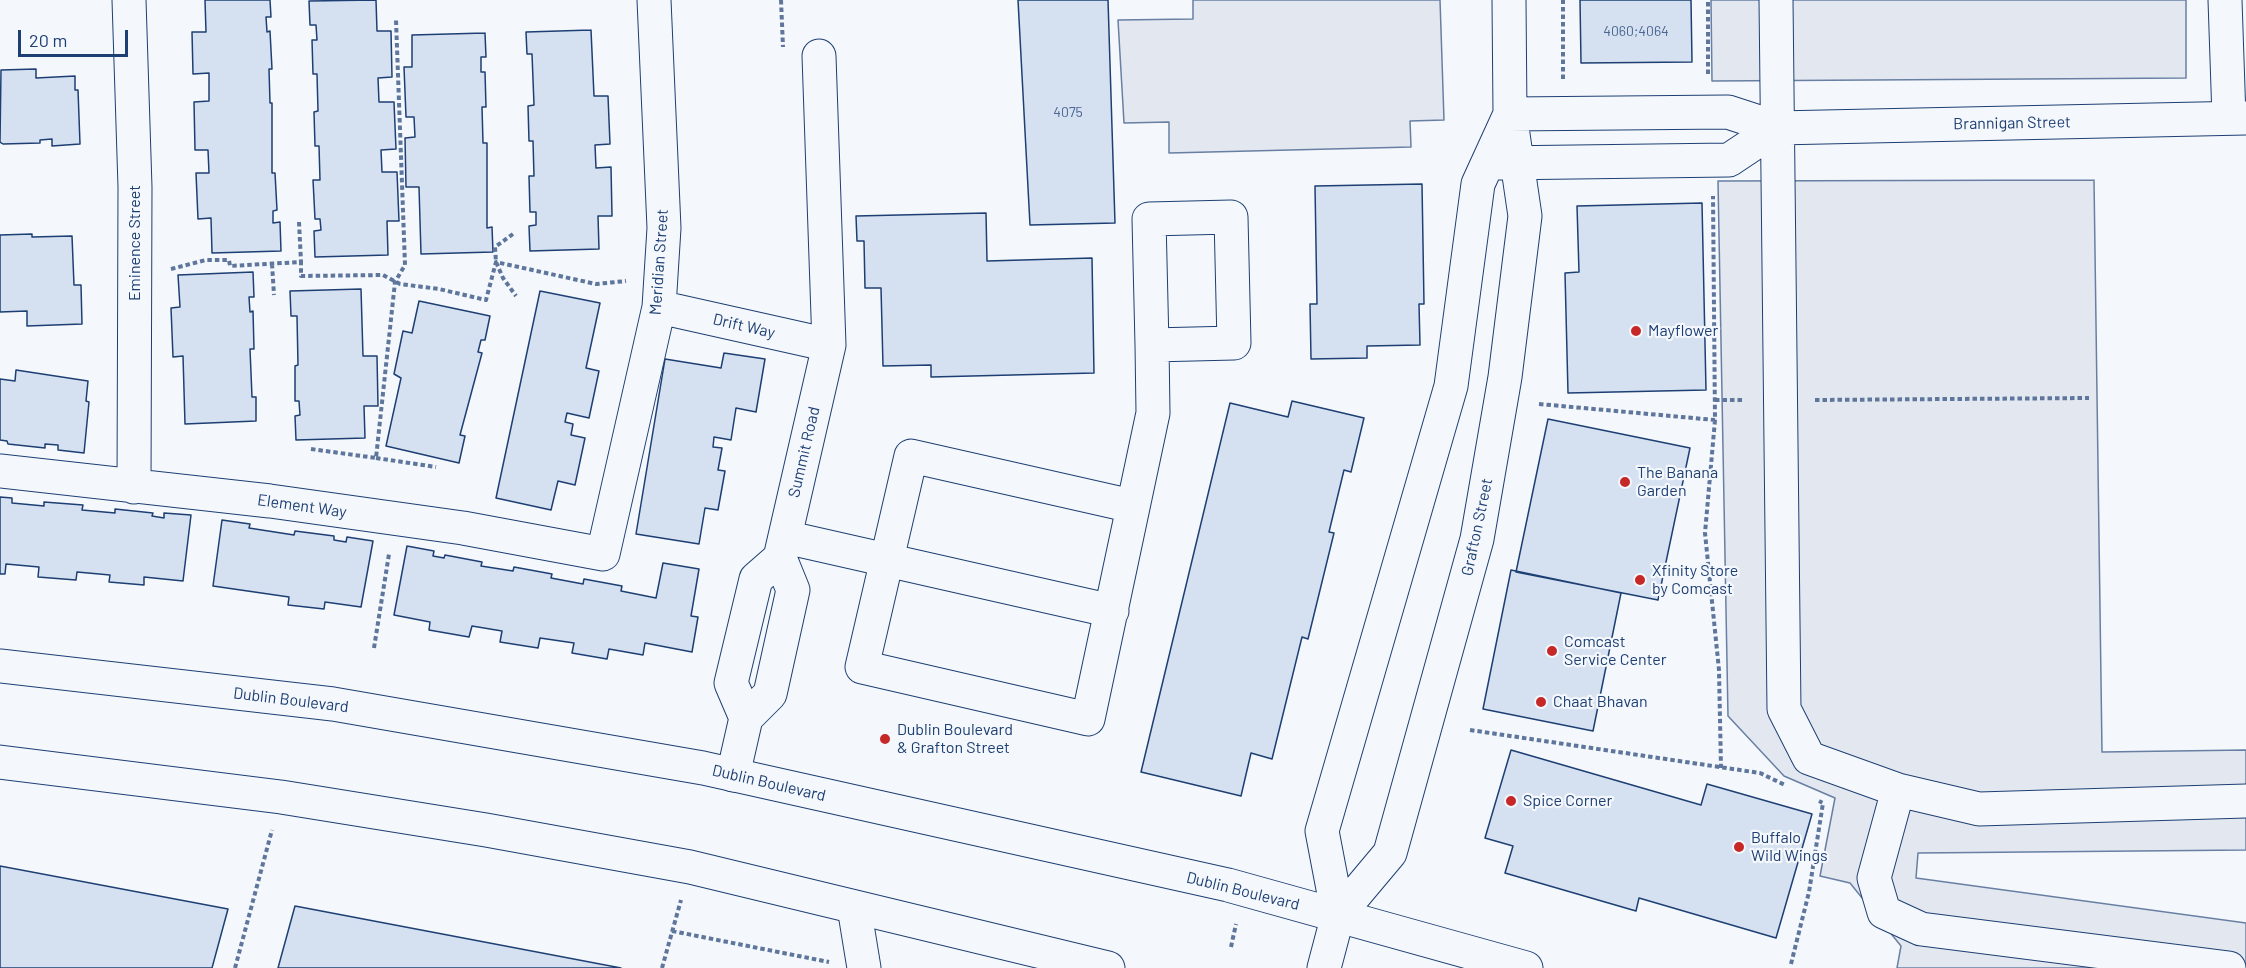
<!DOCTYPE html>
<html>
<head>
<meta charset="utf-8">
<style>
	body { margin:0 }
	#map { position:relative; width:2246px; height:968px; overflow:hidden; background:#f4f7fb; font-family:Barlow,sans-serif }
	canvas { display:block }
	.scale { position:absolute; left:18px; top:30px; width:110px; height:27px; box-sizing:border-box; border:3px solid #1d3f73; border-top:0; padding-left:8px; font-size:18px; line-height:21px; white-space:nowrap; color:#1d3f73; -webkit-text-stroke:4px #f4f7fb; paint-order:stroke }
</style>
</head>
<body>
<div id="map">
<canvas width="2246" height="968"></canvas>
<div class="scale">20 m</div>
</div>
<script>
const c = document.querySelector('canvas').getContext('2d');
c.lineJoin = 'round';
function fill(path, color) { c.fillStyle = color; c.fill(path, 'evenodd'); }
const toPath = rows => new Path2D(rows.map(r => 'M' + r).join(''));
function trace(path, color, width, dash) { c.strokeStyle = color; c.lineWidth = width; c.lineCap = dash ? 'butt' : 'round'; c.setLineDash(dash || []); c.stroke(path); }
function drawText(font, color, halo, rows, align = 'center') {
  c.font = font + ' Barlow,sans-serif'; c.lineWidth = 4.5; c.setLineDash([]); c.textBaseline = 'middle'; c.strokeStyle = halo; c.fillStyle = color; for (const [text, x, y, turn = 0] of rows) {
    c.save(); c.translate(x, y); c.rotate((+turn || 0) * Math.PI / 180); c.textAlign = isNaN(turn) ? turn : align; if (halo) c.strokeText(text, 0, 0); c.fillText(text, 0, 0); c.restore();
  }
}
const parking = toPath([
	[1193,0,1440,0,1444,120,1410,121,1411,147,1169,153,1169,122,1124,123,1118,20,1193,19,1193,0],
	[1711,0,2186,0,2186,78,1712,81,1711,0],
	[2094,180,2102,752,2246,750,2246,850,1918,853,1916,878,2246,923,2246,968,1897,968,1901,946,1850,883,1820,876,1835,798,1784,776,1728,716,1718,181,2094,180]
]);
fill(parking, '#e3e8f0');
trace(parking, '#687fa3', 1.5);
const building = toPath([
	[205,0,270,0,271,17,266,17,267,32,270,31,272,69,269,69,270,103,272,103,272,173,275,173,277,210,273,211,273,223,280,222,281,251,212,253,211,218,198,219,196,173,209,173,208,150,195,150,194,102,209,101,209,73,193,74,192,32,206,32,205,0],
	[376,0,377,31,391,31,392,77,378,78,379,102,394,102,396,149,381,150,382,172,397,172,399,221,387,221,388,255,315,257,314,231,321,230,320,219,315,219,313,180,320,180,319,146,315,146,314,112,318,111,317,74,313,74,312,40,317,40,316,25,310,25,309,1,376,0],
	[1018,0,1108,0,1115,223,1030,225,1018,0],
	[1580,0,1691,0,1692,62,1581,63,1580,0],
	[591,30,594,96,608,96,610,144,595,145,596,168,611,167,612,216,598,216,599,249,530,251,529,226,536,225,536,212,530,212,529,176,534,176,533,141,529,141,528,106,534,105,532,54,527,54,526,32,591,30],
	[485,33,486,57,481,57,481,72,485,72,486,107,482,107,483,143,487,143,487,228,492,227,493,252,421,254,419,187,406,187,405,138,415,137,414,117,406,117,404,67,412,67,412,35,485,33],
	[36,69,36,78,75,76,75,90,78,90,80,144,52,146,52,139,40,140,40,143,3,144,0,142,1,70,36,69],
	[1422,184,1424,304,1419,304,1420,345,1367,346,1367,358,1311,359,1310,304,1317,304,1315,186,1422,184],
	[1702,203,1706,390,1568,393,1565,273,1579,272,1577,206,1702,203],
	[986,213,987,261,1092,258,1094,373,931,377,931,365,883,366,881,288,865,288,864,241,857,241,856,216,986,213],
	[32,234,32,237,72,236,74,285,81,285,82,324,27,326,27,311,0,312,0,235,32,234],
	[253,272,254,297,249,297,250,312,253,311,254,349,250,349,252,397,256,397,256,421,185,424,183,356,173,357,171,308,180,307,178,275,253,272],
	[361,289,363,356,377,356,378,406,364,406,365,438,296,440,295,416,300,415,299,401,295,401,295,366,298,365,297,316,291,316,290,291,361,289],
	[540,291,600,303,586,368,599,371,589,418,567,413,565,422,573,424,571,435,585,438,575,485,558,481,551,510,496,498,540,291],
	[419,301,490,316,485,340,481,340,478,352,482,353,460,435,465,436,459,463,386,446,401,378,394,374,403,331,412,333,419,301],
	[724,353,765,359,756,412,736,408,731,440,714,437,713,447,722,448,718,470,725,471,718,510,705,508,699,544,636,534,665,359,721,368,724,353],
	[16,370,88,381,86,401,89,402,84,453,58,450,58,445,45,444,45,448,8,444,7,441,0,440,0,379,15,381,16,370],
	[1292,401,1364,418,1351,472,1344,470,1329,532,1334,533,1308,639,1302,637,1272,759,1251,753,1241,796,1141,772,1230,403,1288,417,1292,401],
	[1548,419,1690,448,1658,600,1516,572,1548,419],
	[0,497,12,498,12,503,44,506,44,502,83,505,82,510,115,513,115,509,153,513,152,516,164,518,164,513,191,515,183,581,144,577,144,585,109,582,110,575,77,572,76,580,38,577,39,567,6,564,5,574,0,574,0,497],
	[222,520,250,524,249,528,294,535,295,531,334,536,334,540,346,542,347,537,373,541,361,607,325,602,324,609,288,605,289,597,213,586,222,520],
	[407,546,434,551,433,556,444,558,445,555,482,562,481,566,513,571,514,567,552,574,551,578,583,584,584,579,622,586,621,591,656,598,663,563,699,569,691,616,698,617,692,652,645,643,643,655,609,649,607,659,572,653,574,643,540,638,538,648,500,642,502,631,472,626,469,637,429,630,430,622,394,615,407,546],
	[1511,570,1621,593,1593,731,1483,709,1511,570],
	[1511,750,1701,805,1707,784,1812,814,1776,938,1639,898,1636,911,1505,873,1513,846,1485,838,1511,750],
	[0,866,228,909,212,968,0,968,0,866],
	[295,906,621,968,278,968,295,906]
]);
fill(building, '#d5e0f0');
trace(building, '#1d3f73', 1.5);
const minor = toPath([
	[129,0,135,187,134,487],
	[1776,0,1784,709,1809,758,1898,790,1979,809,2246,801],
	[2225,0,2229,118],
	[1510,114,1728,112,1777,128,2246,118],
	[1497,163,1729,160,1777,128],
	[659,307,829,345],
	[0,471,270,501,463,528,603,554,659,307,664,228,654,0],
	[1132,506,911,456,862,667,1088,719,1153,413,1152,345,1149,219,1231,217,1234,343,1152,345],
	[785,537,1112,611],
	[780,558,829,345,819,56],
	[733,775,746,718,770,694,793,590,780,558,756,579,731,683,746,718],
	[1898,790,1874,878,1884,912,1921,929,2229,968],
	[854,907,864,968],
	[1338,915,1322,831,1451,386,1478,184,1510,114],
	[1324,968,1338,915,1390,853,1477,539,1505,377,1525,216,1510,114,1509,0]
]);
const major = toPath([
	[0,666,333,704,703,768,1228,885,1526,968],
	[0,762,281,797,486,830,690,867,1108,968]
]);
trace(minor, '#1d3f73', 35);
trace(major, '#1d3f73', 35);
trace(toPath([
	[781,0,783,47],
	[1708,74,1708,0],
	[1563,79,1563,0],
	[299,222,301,262],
	[513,234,495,247,496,262,503,278,516,296],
	[272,264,274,295],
	[171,269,206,260,229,260,230,266,301,262,301,276,383,275,400,284,439,289,486,300,496,262,596,284,626,281],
	[1715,400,1745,400],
	[1815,400,2089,398],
	[1539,404,1715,420,1713,196],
	[1715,420,1705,533,1719,670,1721,768],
	[311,449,376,458,395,282,405,265,396,20],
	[376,458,436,467],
	[374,648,389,554],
	[1470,730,1760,773,1785,785],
	[672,931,829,962],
	[1231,947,1236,924],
	[1791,964,1809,892,1823,803,1819,801],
	[235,968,272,830],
	[662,968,681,900]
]), '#5e769c', 4, [4.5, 3]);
trace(minor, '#f4f7fb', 33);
trace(major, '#f4f7fb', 33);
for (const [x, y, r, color] of [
	[1636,331,6,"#c62828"],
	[1625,482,6,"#c62828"],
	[1640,580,6,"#c62828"],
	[1552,651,6,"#c62828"],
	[1541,702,6,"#c62828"],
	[885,739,6,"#c62828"],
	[1511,801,6,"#c62828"],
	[1739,847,6,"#c62828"]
]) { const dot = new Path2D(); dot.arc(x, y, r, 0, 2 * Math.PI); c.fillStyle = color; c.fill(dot); trace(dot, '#f4f7fb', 2); }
drawText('14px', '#4b6792', null, [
	["4060;4064",1636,31],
	["4075",1068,112]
]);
drawText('16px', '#1d3f73', '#f4f7fb', [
	["Brannigan Street",2012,123,-1],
	["Eminence Street",135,243,-90],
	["Meridian Street",659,262,-86],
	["Drift Way",744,326,13],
	["Summit Road",804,452,-77],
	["Element Way",302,506,8],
	["Grafton Street",1477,527,-78],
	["Dublin Boulevard",291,700,7],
	["Dublin Boulevard",769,783,13],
	["Dublin Boulevard",1243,891,14]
]);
drawText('16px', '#1d3f73', '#f4f7fb', [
	["Mayflower",1648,331],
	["The Banana",1637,473],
	["Garden",1637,491],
	["Xfinity Store",1652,571],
	["by Comcast",1652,589],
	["Comcast",1564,642],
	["Service Center",1564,660],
	["Chaat Bhavan",1553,702],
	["Dublin Boulevard",897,730],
	["& Grafton Street",897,748],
	["Spice Corner",1523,801],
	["Buffalo",1751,838],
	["Wild Wings",1751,856]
], 'left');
</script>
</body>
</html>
